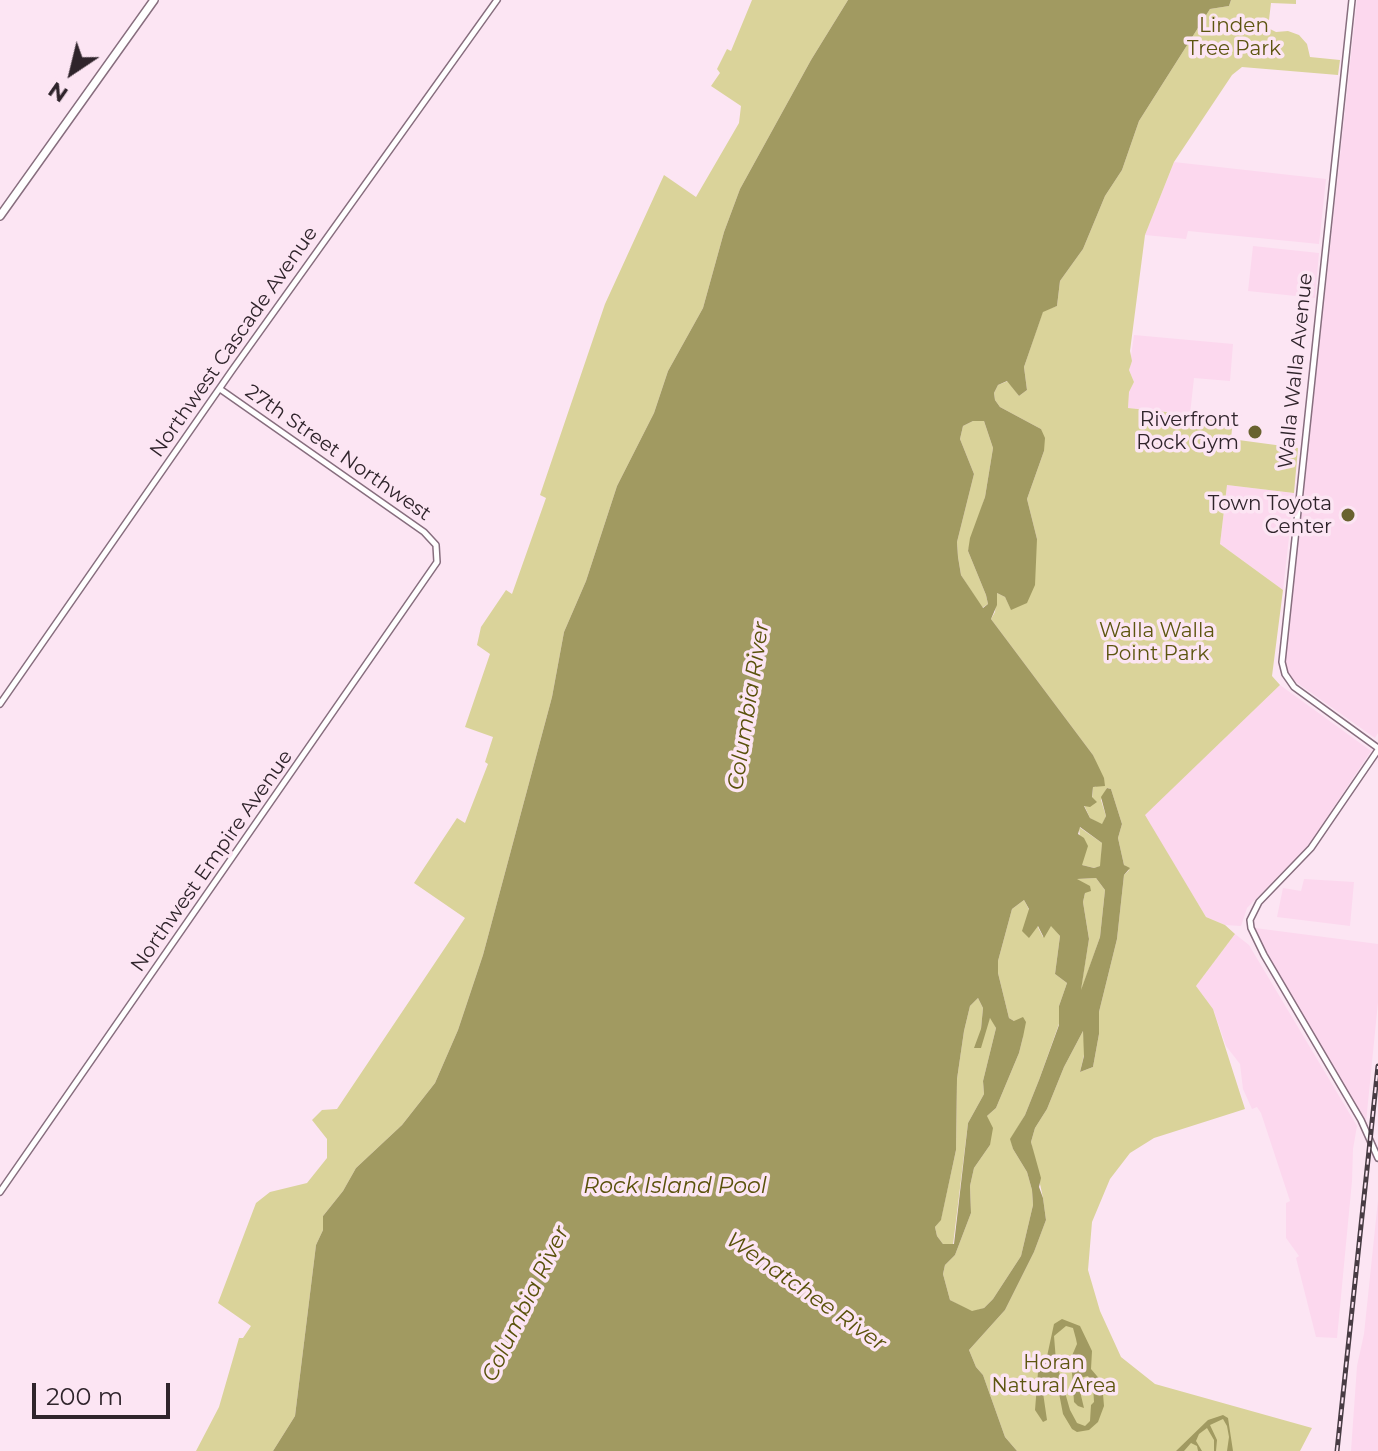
<!DOCTYPE html>
<html>
<head>
<meta charset="utf-8">
<style>
	body { margin:0 }
	#map { position:relative; width:1378px; height:1451px; overflow:hidden; background:#fce5f3; font-family:Montserrat,sans-serif }
	canvas { display:block }
	.north { position:absolute; left:32px; top:32px; width:80px; height:80px; -webkit-text-stroke:6px #fce5f3; paint-order:stroke; rotate:215deg; font-size:22px; font-weight:700; line-height:32px; text-align:center; color:#2f242b }
	.north::after { content:''; display:block; margin:auto; width:28px; height:36px; background:#2f242b; clip-path:polygon(50% 0,100% 100%,50% 72%,0 100%) }
	.scale { position:absolute; left:32px; top:1383px; width:138px; height:36px; box-sizing:border-box; border:4px solid #2f242b; border-top:0; padding-left:10px; font-size:24px; line-height:28px; white-space:nowrap; color:#2f242b; -webkit-text-stroke:6px #fce5f3; paint-order:stroke }
</style>
</head>
<body>
<div id="map">
<canvas width="1378" height="1451"></canvas>
<div class="north">N</div>
<div class="scale">200 m</div>
</div>
<script>
const c = document.querySelector('canvas').getContext('2d');
c.lineJoin = 'round';
function fill(path, color) { c.fillStyle = color; c.fill(path, 'evenodd'); }
const toPath = rows => new Path2D(rows.map(r => 'M' + r).join(''));
function trace(path, color, width, dash) { c.strokeStyle = color; c.lineWidth = width; c.lineCap = dash ? 'butt' : 'round'; c.setLineDash(dash || []); c.stroke(path); }
function drawText(font, color, halo, rows, align = 'center') {
  c.font = font + ' Montserrat,sans-serif'; c.lineWidth = 7; c.setLineDash([]); c.textBaseline = 'middle'; c.strokeStyle = halo; c.fillStyle = color; for (const [text, x, y, turn = 0] of rows) {
    c.save(); c.translate(x, y); c.rotate((+turn || 0) * Math.PI / 180); c.textAlign = isNaN(turn) ? turn : align; if (halo) c.strokeText(text, 0, 0); c.fillText(text, 0, 0); c.restore();
  }
}
fill(toPath([
	[1357,0,1378,0,1378,733,1375,738,1293,680,1284,669],
	[1174,162,1326,179,1319,244,1188,231,1186,239,1145,235],
	[1253,246,1319,253,1315,298,1248,291],
	[1134,335,1233,344,1230,381,1194,378,1190,414,1128,408,1129,392,1134,382,1129,370],
	[1227,485,1294,493,1283,590,1220,544],
	[1280,685,1371,751,1308,846,1247,908,1241,926,1225,925,1206,917,1144,815],
	[1304,879,1354,882,1350,926,1277,917,1283,888,1301,891],
	[1255,928,1378,944,1378,1002,1366,1122,1336,1078,1283,985],
	[1235,934,1249,945,1357,1126,1353,1149,1352,1181,1337,1338,1316,1337,1296,1258,1299,1256,1286,1238,1286,1203,1290,1201,1261,1113,1257,1107,1252,1109,1243,1089,1240,1064,1226,1046,1213,1009,1196,986],
	[1378,1200,1378,1451,1351,1451,1357,1366,1364,1334]
]), '#fcd8ee');
fill(toPath([
	[752,0,848,0,811,60,740,189,724,232,703,308,668,371,654,413,617,486,586,581,564,632,552,697,483,955,458,1030,435,1083,402,1125,356,1168,343,1191,323,1216,323,1230,316,1245,295,1416,273,1451,196,1451,219,1407,239,1338,243,1338,251,1326,218,1303,256,1203,270,1192,307,1183,327,1158,327,1139,312,1120,322,1110,337,1109,465,918,414,883,457,818,465,823,488,764,485,762,493,737,465,727,490,654,477,645,481,627,506,590,512,594,546,498,540,495,605,304,664,175,696,197,739,123,741,106,711,86,720,73,717,69,727,49,731,51],
	[1231,0,1296,0,1296,4,1271,3,1268,28,1276,32,1288,31,1299,35,1307,44,1310,57,1340,60,1338,75,1242,67,1232,75,1174,162,1145,235,1130,351,1132,361,1129,370,1134,382,1129,392,1128,408,1233,419,1231,439,1298,448,1294,493,1227,485,1220,544,1283,590,1272,676,1280,685,1145,815,1206,917,1225,925,1235,934,1196,986,1213,1009,1245,1109,1154,1138,1130,1153,1110,1179,1092,1222,1088,1270,1100,1311,1121,1357,1155,1384,1312,1428,1300,1451,1017,1451,1005,1437,983,1375,976,1367,969,1350,1005,1310,1034,1252,1046,1220,1043,1198,1031,1142,1035,1128,1047,1109,1064,1067,1083,1031,1085,1051,1080,1072,1093,1067,1099,1034,1099,1012,1117,939,1124,875,1129,870,1124,865,1118,838,1122,824,1111,789,1107,788,1101,800,1106,816,1102,825,1090,818,1084,805,1092,799,1093,787,1096,787,1099,770,1093,755,991,619,995,612,997,593,1005,597,1011,609,1037,539,1027,499,1044,451,1041,429,1000,407,995,400,994,393,998,385,1008,381,1019,396,1027,390,1024,367,1043,311,1057,306,1060,281,1083,249,1105,196,1122,170,1139,121,1210,9,1229,6],
	[973,421,984,421,993,448,985,497,968,551,986,595,988,604,982,608,961,575,958,557,957,542,974,474,960,439,963,426],
	[1079,827,1102,843,1101,866,1094,868,1082,865],
	[1096,878,1105,890,1100,937,1080,994,1089,939,1083,902,1085,893,1076,879],
	[1024,900,1043,937,1051,925,1060,936,1055,974,1067,983,1059,1006,1059,1024,1039,1080,1025,1115,1011,1139,1013,1149,1027,1172,1032,1190,1033,1205,1021,1256,993,1299,984,1308,972,1312,950,1300,943,1274,945,1265,955,1255,971,1213,970,1186,974,1168,990,1145,987,1116,996,1108,1019,1053,1023,1037,1014,1021,1009,1018,998,973,998,961,1012,909],
	[978,998,983,1008,981,1029,991,1017,996,1028,983,1081,984,1094,968,1123,953,1245,943,1244,937,1236,935,1227,941,1219,956,1150,957,1079,964,1031,970,1006]
]), '#dad39a');
fill(toPath([
	[848,0,1231,0,1229,6,1210,9,1139,121,1122,170,1105,196,1083,249,1060,281,1057,306,1043,312,1024,367,1027,390,1019,396,1007,381,998,385,994,393,995,400,1000,407,1041,429,1045,438,1044,451,1027,499,1037,539,1035,585,1027,603,1011,610,1005,597,997,593,997,605,991,619,1093,755,1104,778,1105,786,1093,787,1092,797,1097,802,1090,807,1084,806,1090,818,1102,824,1106,816,1101,797,1107,788,1111,789,1122,824,1118,838,1124,865,1130,868,1124,875,1117,939,1099,1012,1099,1034,1093,1067,1080,1072,1084,1056,1083,1031,1064,1067,1047,1109,1035,1128,1031,1142,1041,1178,1039,1187,1043,1198,1046,1220,1034,1252,1005,1310,969,1350,976,1367,983,1375,1005,1437,1017,1451,273,1451,295,1416,316,1245,323,1230,323,1216,343,1191,356,1168,402,1125,435,1083,458,1030,483,955,552,697,564,632,586,581,617,486,654,413,668,371,703,308,724,232,740,189,811,60],
	[973,421,984,421,993,448,985,497,970,538,968,551,986,595,988,604,983,608,961,575,958,557,957,542,974,474,960,439,963,426],
	[1080,827,1102,843,1100,866,1094,868,1082,865,1088,846,1084,838,1078,834],
	[1096,878,1105,890,1100,937,1081,990,1089,939,1083,902,1085,893,1091,891,1090,886,1077,879],
	[1024,900,1029,909,1022,931,1029,938,1038,926,1044,938,1051,926,1060,936,1055,974,1067,983,1059,1006,1059,1025,1039,1080,1025,1115,1010,1139,1013,1149,1027,1172,1032,1190,1033,1205,1021,1256,993,1299,984,1308,972,1311,950,1300,943,1274,945,1265,955,1255,971,1213,970,1186,974,1168,990,1145,993,1128,987,1116,996,1108,1019,1053,1023,1037,1026,1022,1023,1017,1014,1021,1009,1018,998,973,998,961,1012,909],
	[978,998,983,1008,981,1029,974,1048,981,1048,990,1018,996,1028,983,1081,984,1094,968,1123,954,1244,943,1244,937,1236,935,1227,941,1220,956,1150,957,1079,964,1031,970,1006],
	[1062,1319,1080,1326,1092,1351,1091,1369,1102,1382,1104,1406,1098,1422,1089,1430,1077,1432,1072,1429,1063,1414,1058,1388,1046,1379,1042,1386,1047,1420,1043,1422,1035,1410,1038,1372,1046,1361,1054,1324],
	[1066,1326,1073,1328,1076,1339,1077,1344,1071,1358,1074,1402,1078,1406,1084,1408,1078,1383,1080,1378,1088,1376,1093,1385,1094,1402,1091,1405,1090,1421,1085,1426,1077,1423,1070,1410,1056,1361,1054,1336],
	[1223,1415,1228,1418,1233,1451,1227,1451,1229,1437,1227,1426,1223,1419,1210,1425,1217,1440,1216,1451,1214,1451,1214,1440,1207,1428,1199,1434,1196,1441,1202,1451,1198,1451,1197,1446,1191,1443,1184,1451,1176,1451,1208,1420]
]), '#a19a61');
const tertiary = toPath([
	[1352,0,1282,662,1285,674,1294,687,1378,748],
	[0,704,233,369,497,0],
	[1378,750,1311,848,1259,902,1250,920,1251,928,1264,955,1361,1120,1378,1158],
	[0,1192,437,562,436,545,424,532,220,389]
]);
const trunk = toPath([
	[0,216,154,0]
]);
trace(tertiary, '#876e7e', 8);
trace(trunk, '#876e7e', 10);
trace(tertiary, '#fff', 5);
trace(trunk, '#fff', 7);
const rail = toPath([
	[1337,1451,1378,1066]
]);
trace(rail, '#483c44', 5);
trace(rail, '#fce5f3', 2, [6]);
for (const [x, y, r, color] of [
	[1255,432,8,"#69622f"],
	[1348,515,8,"#69622f"]
]) { const dot = new Path2D(); dot.arc(x, y, r, 0, 2 * Math.PI); c.fillStyle = color; c.fill(dot); trace(dot, '#fce5f3', 3); }
drawText('20px', '#5d5510', '#fce5f3', [
	["Linden",1234,26],
	["Tree Park",1234,49],
	["Walla Walla",1157,631],
	["Point Park",1157,654],
	["Horan",1054,1363],
	["Natural Area",1054,1386]
]);
drawText('20px', '#2f242b', '#fce5f3', [
	["Northwest Cascade Avenue",234,342,-55],
	["Walla Walla Avenue",1296,371,-84],
	["27th Street Northwest",338,453,35],
	["Northwest Empire Avenue",212,861,-55]
]);
drawText('20px', '#2f242b', '#fce5f3', [
	["Riverfront",1239,420],
	["Rock Gym",1239,443],
	["Town Toyota",1332,504],
	["Center",1332,527]
], 'right');
drawText('italic 22px', '#59510a', '#fce5f3', [
	["Columbia River",749,706,-81],
	["Rock Island Pool",675,1187],
	["Wenatchee River",806,1292,35],
	["Columbia River",526,1304,-64]
]);
</script>
</body>
</html>
